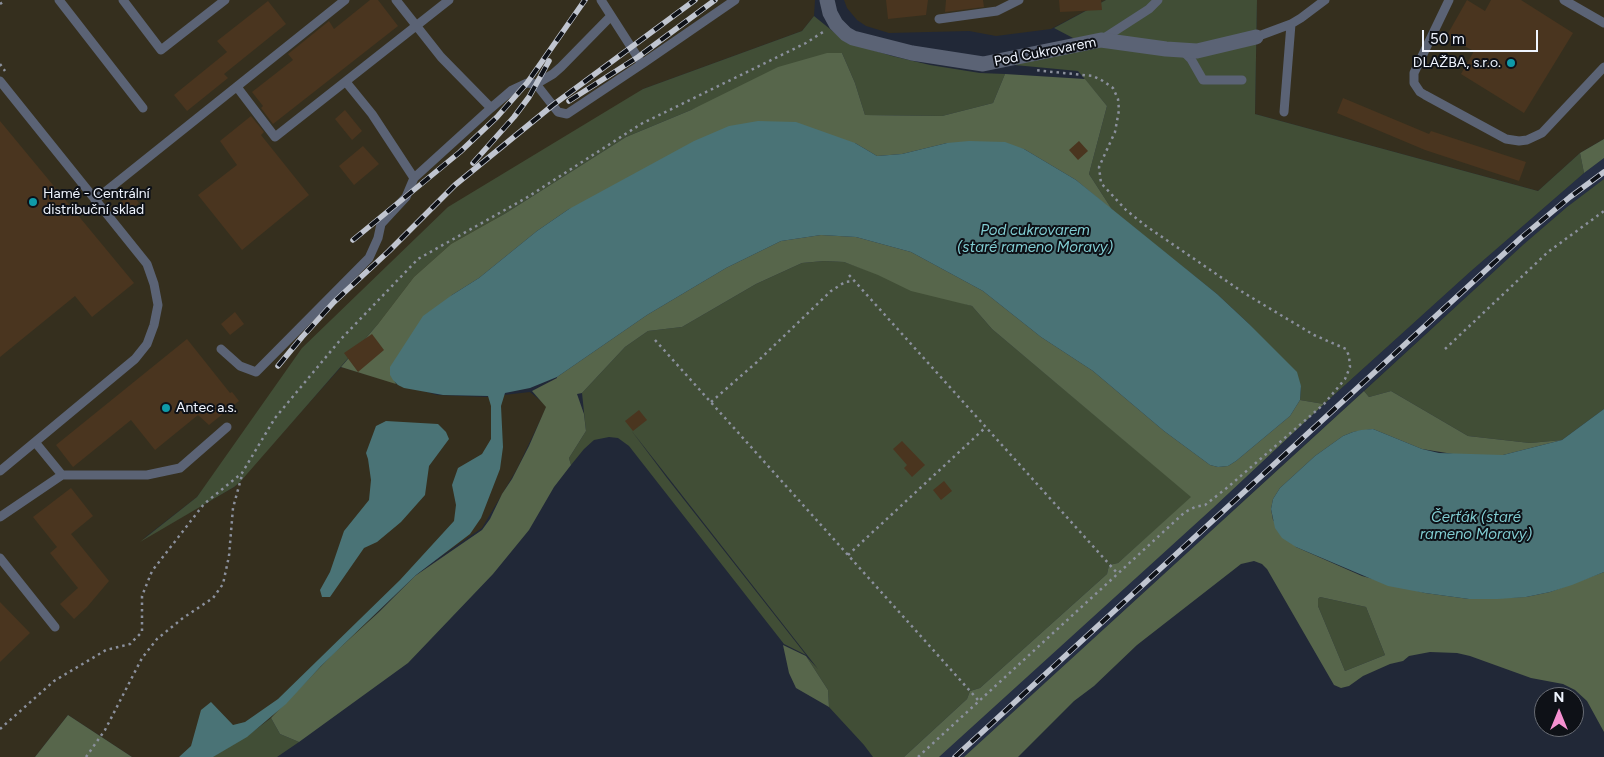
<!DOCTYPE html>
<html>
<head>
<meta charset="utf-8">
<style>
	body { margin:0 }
	#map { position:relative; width:1604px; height:757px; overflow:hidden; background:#212837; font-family:Figtree,sans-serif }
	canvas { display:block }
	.north { position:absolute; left:1534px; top:687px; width:50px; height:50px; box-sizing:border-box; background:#0e1117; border:1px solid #686c74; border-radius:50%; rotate:0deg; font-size:14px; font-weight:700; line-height:20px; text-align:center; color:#f0f5ff }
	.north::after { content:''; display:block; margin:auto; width:18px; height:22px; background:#f590d1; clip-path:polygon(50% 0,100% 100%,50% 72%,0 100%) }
	.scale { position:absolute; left:1422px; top:30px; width:116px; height:22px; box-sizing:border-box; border:2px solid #f0f5ff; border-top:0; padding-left:6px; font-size:15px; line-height:18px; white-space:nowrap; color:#f0f5ff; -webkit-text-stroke:4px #0e1117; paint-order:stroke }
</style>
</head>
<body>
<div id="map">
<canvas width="1604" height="757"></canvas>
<div class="north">N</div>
<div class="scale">50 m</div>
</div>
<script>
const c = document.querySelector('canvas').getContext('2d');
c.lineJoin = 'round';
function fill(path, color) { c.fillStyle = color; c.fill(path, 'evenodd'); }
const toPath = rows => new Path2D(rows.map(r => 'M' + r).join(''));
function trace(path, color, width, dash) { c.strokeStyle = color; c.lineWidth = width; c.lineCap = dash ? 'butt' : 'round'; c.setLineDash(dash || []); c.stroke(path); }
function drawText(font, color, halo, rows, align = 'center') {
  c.font = font + ' Figtree,sans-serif'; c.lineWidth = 4; c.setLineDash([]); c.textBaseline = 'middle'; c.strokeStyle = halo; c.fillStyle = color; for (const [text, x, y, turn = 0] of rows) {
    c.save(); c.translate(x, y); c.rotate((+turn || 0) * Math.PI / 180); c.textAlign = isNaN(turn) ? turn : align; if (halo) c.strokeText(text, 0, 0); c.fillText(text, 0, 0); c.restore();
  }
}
fill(toPath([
	[0,0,815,0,814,16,802,31,643,89,223,462,197,497,143,539,234,487,341,367,437,395,486,397,530,392,547,406,517,469,482,528,418,572,274,716,247,736,213,757,132,757,68,715,35,757,0,757],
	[844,0,1106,0,1051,29,996,36,969,31,889,33,866,26,857,20,847,8],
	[1257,0,1604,0,1604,139,1580,153,1538,191,1255,114]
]), '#352f1e');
fill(toPath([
	[1604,158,1604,179,1567,207,1524,244,964,757,939,757,1213,508,1324,404,1471,271,1584,173]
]), '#262f44');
fill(toPath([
	[1106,0,1257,0,1255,114,1538,191,1580,153,1584,173,1471,271,1324,404,1300,400,1301,386,1248,323,1217,294,1113,211,1089,174,1107,106,1078,71,1004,64,1094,49,1054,28],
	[814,16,846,42,892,56,930,65,980,73,1005,74,993,103,942,116,865,115,855,83,842,53,691,110,626,137,506,213,451,244,414,277,378,324,240,482,234,487,140,542,197,497,302,348,448,207,643,89,802,31],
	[1604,179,1604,409,1562,440,1530,443,1468,436,1391,391,1369,397,1364,391,1524,244,1567,207],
	[824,261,844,262,949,299,972,306,992,329,1192,497,1118,563,1109,565,1107,574,980,688,970,691,967,699,904,757,873,757,864,745,829,707,828,690,806,656,818,669,631,430,667,478,806,655,784,644,629,446,618,438,609,437,594,440,584,449,571,465,569,458,586,431,582,393,625,347,648,331,682,327,756,284,802,263],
	[1320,597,1366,607,1385,655,1345,671,1318,606,1318,599],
	[271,718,280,734,299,742,277,757,212,757,247,736]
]), '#414e36');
fill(toPath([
	[827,53,842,53,855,83,865,115,942,116,993,103,1005,74,1085,79,1107,106,1089,174,1113,211,1076,180,1024,149,947,143,902,154,877,156,855,143,569,209,537,231,479,278,452,295,391,374,396,384,341,367,378,324,414,277,451,244,506,213,626,137,691,110,778,67],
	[1604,139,1604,158,1584,173,1580,153],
	[821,235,856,237,911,252,983,291,1041,337,1093,371,1164,431,1210,465,1218,467,1228,466,1236,461,1290,416,1300,400,1324,404,1213,508,939,757,904,757,967,699,970,691,980,688,1107,574,1109,565,1118,563,1191,497,992,329,972,306,911,291,878,275,844,262,824,261,802,263,756,284,682,327,648,331,625,347,582,393,577,394,584,414,586,431,569,458,571,465,554,487,529,530,493,574,408,663,299,742,280,734,271,718,332,655,379,612,415,576,482,530,490,519,502,494,512,479,529,446,546,407,532,391,557,378,557,377,647,315,726,268,781,241],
	[1364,391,1369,397,1391,391,1468,436,1530,443,1562,440,1503,455,1459,455,1422,449,1373,429,1353,432,1343,436,1315,456,1280,488,1273,499,1271,509,1273,520,1296,547,1362,576,1425,593,1469,599,1526,597,1550,592,1604,572,1604,732,1587,701,1575,690,1563,684,1531,678,1470,656,1457,653,1430,652,1409,656,1403,661,1390,664,1363,676,1349,686,1341,688,1334,685,1267,569,1262,564,1254,561,1241,564,1137,645,1094,686,1074,701,1018,757,964,757],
	[1320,597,1366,607,1385,655,1345,671,1318,606,1318,599],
	[783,645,806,656,828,690,829,707,796,688,789,673],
	[68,715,132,757,35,757]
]), '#57664b');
fill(toPath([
	[758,121,796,122,855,143,877,156,902,154,947,143,969,141,1005,142,1024,149,1076,180,1217,294,1248,323,1297,372,1301,386,1300,400,1290,416,1236,461,1228,466,1218,467,1210,465,1164,431,1093,371,1041,337,983,291,911,252,856,237,821,235,781,241,726,268,647,315,557,377,530,388,505,393,501,406,503,447,500,469,481,518,470,534,416,575,321,666,286,704,247,737,213,757,179,757,191,746,201,710,211,702,233,725,245,722,278,699,400,580,454,521,456,505,452,485,458,468,482,454,491,439,491,406,488,396,443,395,404,388,398,385,393,380,390,375,390,367,423,316,452,295,479,278,537,231,569,209,694,141,729,126],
	[1604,409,1604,572,1572,585,1550,592,1526,597,1498,599,1469,599,1425,593,1388,586,1296,547,1282,538,1275,528,1271,509,1273,499,1280,488,1315,456,1343,436,1353,432,1361,430,1373,429,1422,449,1439,453,1503,455,1562,440],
	[386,421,438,424,446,432,449,439,429,466,425,495,401,522,377,542,364,548,330,597,322,597,320,590,330,572,344,531,369,500,371,480,368,459,366,453,376,426]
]), '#4a7376');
fill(toPath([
	[370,0,378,0,398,26,273,124,261,108,263,106,252,92,293,60,288,54,298,46,329,21,334,29],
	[886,0,928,0,926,15,888,19],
	[946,0,983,0,984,7,945,12],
	[1059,0,1101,0,1102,10,1060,12],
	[1467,0,1485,11,1491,0,1521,0,1573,33,1524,113,1461,74,1474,51,1446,37],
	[268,1,286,24,224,74,228,78,187,111,174,95,227,52,217,41],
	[1343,98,1429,134,1431,131,1526,162,1519,181,1425,150,1337,113],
	[345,110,362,131,352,140,335,119],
	[251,116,264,132,261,135,309,195,242,250,198,195,237,165,220,141],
	[0,121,134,283,92,317,75,296,0,357],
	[1079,141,1088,151,1078,160,1069,150],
	[363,146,379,164,354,185,339,166],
	[131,193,139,203,129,211,121,202],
	[235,312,244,324,230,335,221,324],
	[372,334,384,350,358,372,344,353],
	[187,339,230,393,232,392,239,401,209,425,198,415,155,450,131,420,73,467,56,445],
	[639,410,647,420,633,431,625,421],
	[902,441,925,465,912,477,904,468,907,465,893,449],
	[944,481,952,491,941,500,933,490],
	[71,488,93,516,71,534,109,581,87,607,74,619,60,604,78,588,50,553,57,547,33,517],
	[0,602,30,633,0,662]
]), '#4a351f');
trace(toPath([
	[0,4,3,2],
	[0,64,5,71],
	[849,275,1118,574],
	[655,340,979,701],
	[1445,349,1548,252,1604,211],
	[711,402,757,362,831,291,845,282,854,281],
	[848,555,986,427],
	[0,729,54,681,106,650,130,644,142,632,142,596,152,571,204,504,242,473,275,418,341,339,418,259,526,198,641,124,806,43,823,32],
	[86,757,105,730,142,658,157,639,183,618,213,598,223,584,229,556,233,508,242,475],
	[918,757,1185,512,1195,507,1205,505,1228,487,1324,404,1345,379,1350,367,1349,356,1346,349,1314,335,1244,293,1146,226,1126,210,1101,183,1099,167,1115,132,1119,110,1118,99,1113,88,1103,81,1093,76,1034,70]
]), '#8b909d', 2.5, [2.5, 4]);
trace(toPath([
	[59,0,143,108],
	[123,0,161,50,225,0],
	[396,0,441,57,491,108,512,90,527,83,536,84,558,112,567,114,642,64],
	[601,0,642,64,735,0],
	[1449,0,1414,73,1414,83,1420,92,1425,95,1506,139,1519,141,1527,140,1542,133,1604,67],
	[1564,0,1604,23],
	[939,19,997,11,1019,0],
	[1256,37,1291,24,1301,18,1325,0],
	[1101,40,1149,9,1158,0],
	[1183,51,1191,59,1203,80,1242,80],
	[0,81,147,264,154,284,158,305,154,325,147,344,135,359,35,442],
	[346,82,372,114,414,178,491,108],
	[536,84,553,74,561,67,611,16],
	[237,87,275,137,449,0],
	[1284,112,1291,24],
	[95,200,345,0],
	[221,349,240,366,256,372,369,258,378,238,381,224,406,197,414,178],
	[0,471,35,442,62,475,0,517],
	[62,475,147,475,180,468,227,427],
	[0,558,55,627]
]), '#5b6375', 9);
trace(toPath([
	[827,0,830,13,836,24,846,34,853,38,912,53,983,64,1101,40,1166,49,1197,51,1256,37]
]), '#5b6375', 15);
const rail = toPath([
	[569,101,638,57,715,0],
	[473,163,514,117,529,97,549,61],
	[353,240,460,152,497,117,527,83,585,0],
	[278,366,302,337,334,302,389,251,455,185,553,105,695,0],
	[955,757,1522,237,1570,197,1604,172]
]);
trace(rail, '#c0c5d0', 5.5);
trace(rail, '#0e1117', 4, [11]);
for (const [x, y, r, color] of [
	[1511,63,5,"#0f9aa8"],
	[33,202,5,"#0f9aa8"],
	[166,408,5,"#0f9aa8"]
]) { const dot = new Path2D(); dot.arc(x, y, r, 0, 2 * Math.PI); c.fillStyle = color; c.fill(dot); trace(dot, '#0e1117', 2); }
drawText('14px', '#f0f5ff', '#0e1117', [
	["Pod Cukrovarem",1045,52,-11]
]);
drawText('14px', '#f0f5ff', '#0e1117', [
	["DLAŽBA, s.r.o.",1501,63,"right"],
	["Hamé - Centrální",43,194],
	["distribuční sklad",43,210],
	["Antec a.s.",176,408]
], 'left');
drawText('italic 15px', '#81cdd2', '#0e1117', [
	["Pod cukrovarem",1035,231],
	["(staré rameno Moravy)",1035,248],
	["Čerťák (staré",1476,518],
	["rameno Moravy)",1476,535]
]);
</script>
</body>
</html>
